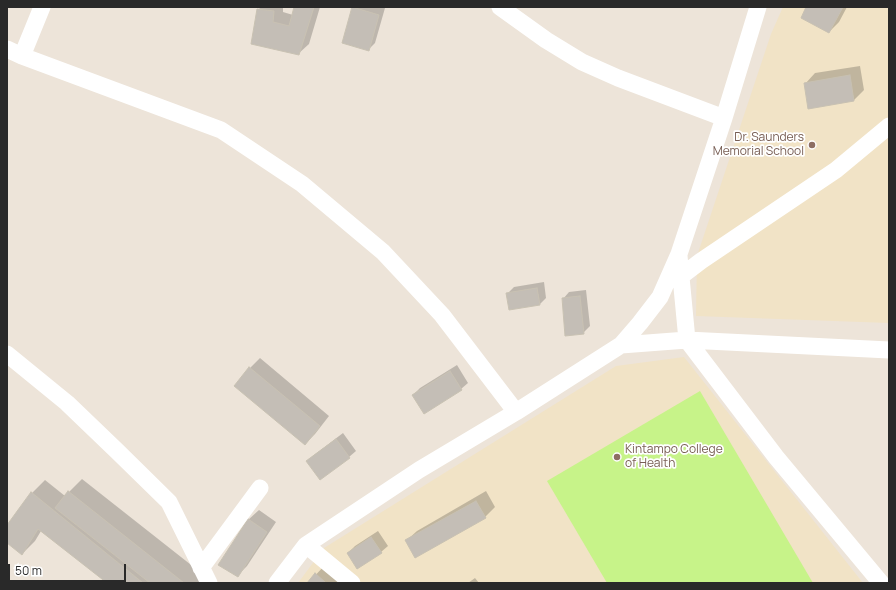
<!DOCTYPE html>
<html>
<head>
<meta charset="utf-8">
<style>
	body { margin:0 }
	#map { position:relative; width:896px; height:590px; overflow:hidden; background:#ede4d9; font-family:Manrope,sans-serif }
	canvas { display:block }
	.frame { position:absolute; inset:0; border:8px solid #292929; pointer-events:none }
	.scale { position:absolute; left:8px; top:564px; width:118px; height:18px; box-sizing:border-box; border:2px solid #292929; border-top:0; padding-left:5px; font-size:12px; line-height:14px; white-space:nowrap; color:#292929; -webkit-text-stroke:3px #fff; paint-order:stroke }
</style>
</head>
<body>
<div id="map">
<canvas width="896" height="590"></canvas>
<div class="frame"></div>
<div class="scale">50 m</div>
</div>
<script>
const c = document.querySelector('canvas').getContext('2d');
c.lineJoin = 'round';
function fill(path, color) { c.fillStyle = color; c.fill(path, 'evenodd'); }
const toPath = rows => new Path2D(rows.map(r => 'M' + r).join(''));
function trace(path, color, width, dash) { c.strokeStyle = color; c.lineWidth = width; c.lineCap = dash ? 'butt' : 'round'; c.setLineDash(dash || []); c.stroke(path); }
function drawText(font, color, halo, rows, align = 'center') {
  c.font = font + ' Manrope,sans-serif'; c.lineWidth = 3.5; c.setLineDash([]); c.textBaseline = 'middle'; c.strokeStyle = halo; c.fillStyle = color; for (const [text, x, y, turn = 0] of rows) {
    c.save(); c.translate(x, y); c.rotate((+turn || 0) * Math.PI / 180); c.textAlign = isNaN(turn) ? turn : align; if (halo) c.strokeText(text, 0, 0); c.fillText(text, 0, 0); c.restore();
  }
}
fill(toPath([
	[783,7,889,7,889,323,696,316,697,256,771,34],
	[684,357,863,583,298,583,324,548,616,366]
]), '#f1e3c6');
fill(toPath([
	[700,391,813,583,607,583,547,481]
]), '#c7f389');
fill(toPath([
	[261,7,283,7,283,12,293,15,296,7,320,7,309,44,298,54,258,10],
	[354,7,382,7,385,8,375,43,368,50,343,42],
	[808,7,847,7,839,22,829,32],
	[860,66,864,90,854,100,805,84,815,73],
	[544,282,546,298,540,304,508,293,514,287],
	[586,290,590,326,583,333,563,299,569,292],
	[260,358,329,416,315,434,305,444,235,386,250,368],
	[457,365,468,383,461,389,413,395,420,388],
	[343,433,356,451,349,457,307,461,314,455],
	[82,479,214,583,108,583,41,531,35,541,22,554,7,542,7,526,32,493,45,480,65,496],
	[486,491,495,507,485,517,406,541,417,531],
	[259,510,276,522,247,566,237,576,248,520],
	[378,531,388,546,381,552,348,553,355,546],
	[326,564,345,583,308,583],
	[475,578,479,583,468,583]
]), '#0003');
const building = toPath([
	[294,7,314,7,299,55,251,44,257,9,274,11,273,22,289,26,294,7],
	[352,7,379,15,369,51,342,43,352,7],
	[806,7,843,7,829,33,801,18,806,7],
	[850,75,854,101,808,109,804,83,850,75],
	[537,288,540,305,509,310,506,293,537,288],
	[580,296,584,334,565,336,562,298,580,296],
	[249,367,320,426,305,445,234,386,249,367],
	[450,371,462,390,424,414,412,395,450,371],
	[336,439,350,458,320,480,306,461,336,439],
	[68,491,184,583,150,583,55,508,68,491],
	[31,492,143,583,107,583,38,529,22,555,7,543,7,525,31,492],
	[476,501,486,518,415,558,405,540,476,501],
	[248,519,267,532,238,577,218,565,248,519],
	[371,537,382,553,357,569,347,553,371,537],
	[315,573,326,583,307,583,315,573]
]);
fill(building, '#c4beb6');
trace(building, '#c8c1b2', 1);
trace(toPath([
	[500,7,546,40,582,62,618,78,724,118],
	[7,49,22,56,221,130,302,184,383,252,442,315,516,412],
	[22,56,42,7],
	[679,256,687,340,776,457,881,583],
	[680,277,701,261,836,170,889,126],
	[621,345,687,340,889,350],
	[7,354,67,403,117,451,169,502,209,583],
	[306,545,352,583],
	[201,568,260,488],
	[277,583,306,545,419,470,516,412,621,345,640,323,660,297,679,254,724,118,758,7]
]), '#fff', 17);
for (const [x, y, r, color] of [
	[812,145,4,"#8d6e63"],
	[617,457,4,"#8d6e63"]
]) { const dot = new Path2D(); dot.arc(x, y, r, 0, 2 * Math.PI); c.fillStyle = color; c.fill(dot); trace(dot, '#fff', 1.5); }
drawText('12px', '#785e54', '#fff', [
	["Dr. Saunders",804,138],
	["Memorial School",804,152],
	["Kintampo College",625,450,"left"],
	["of Health",625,464,"left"]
], 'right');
</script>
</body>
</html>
